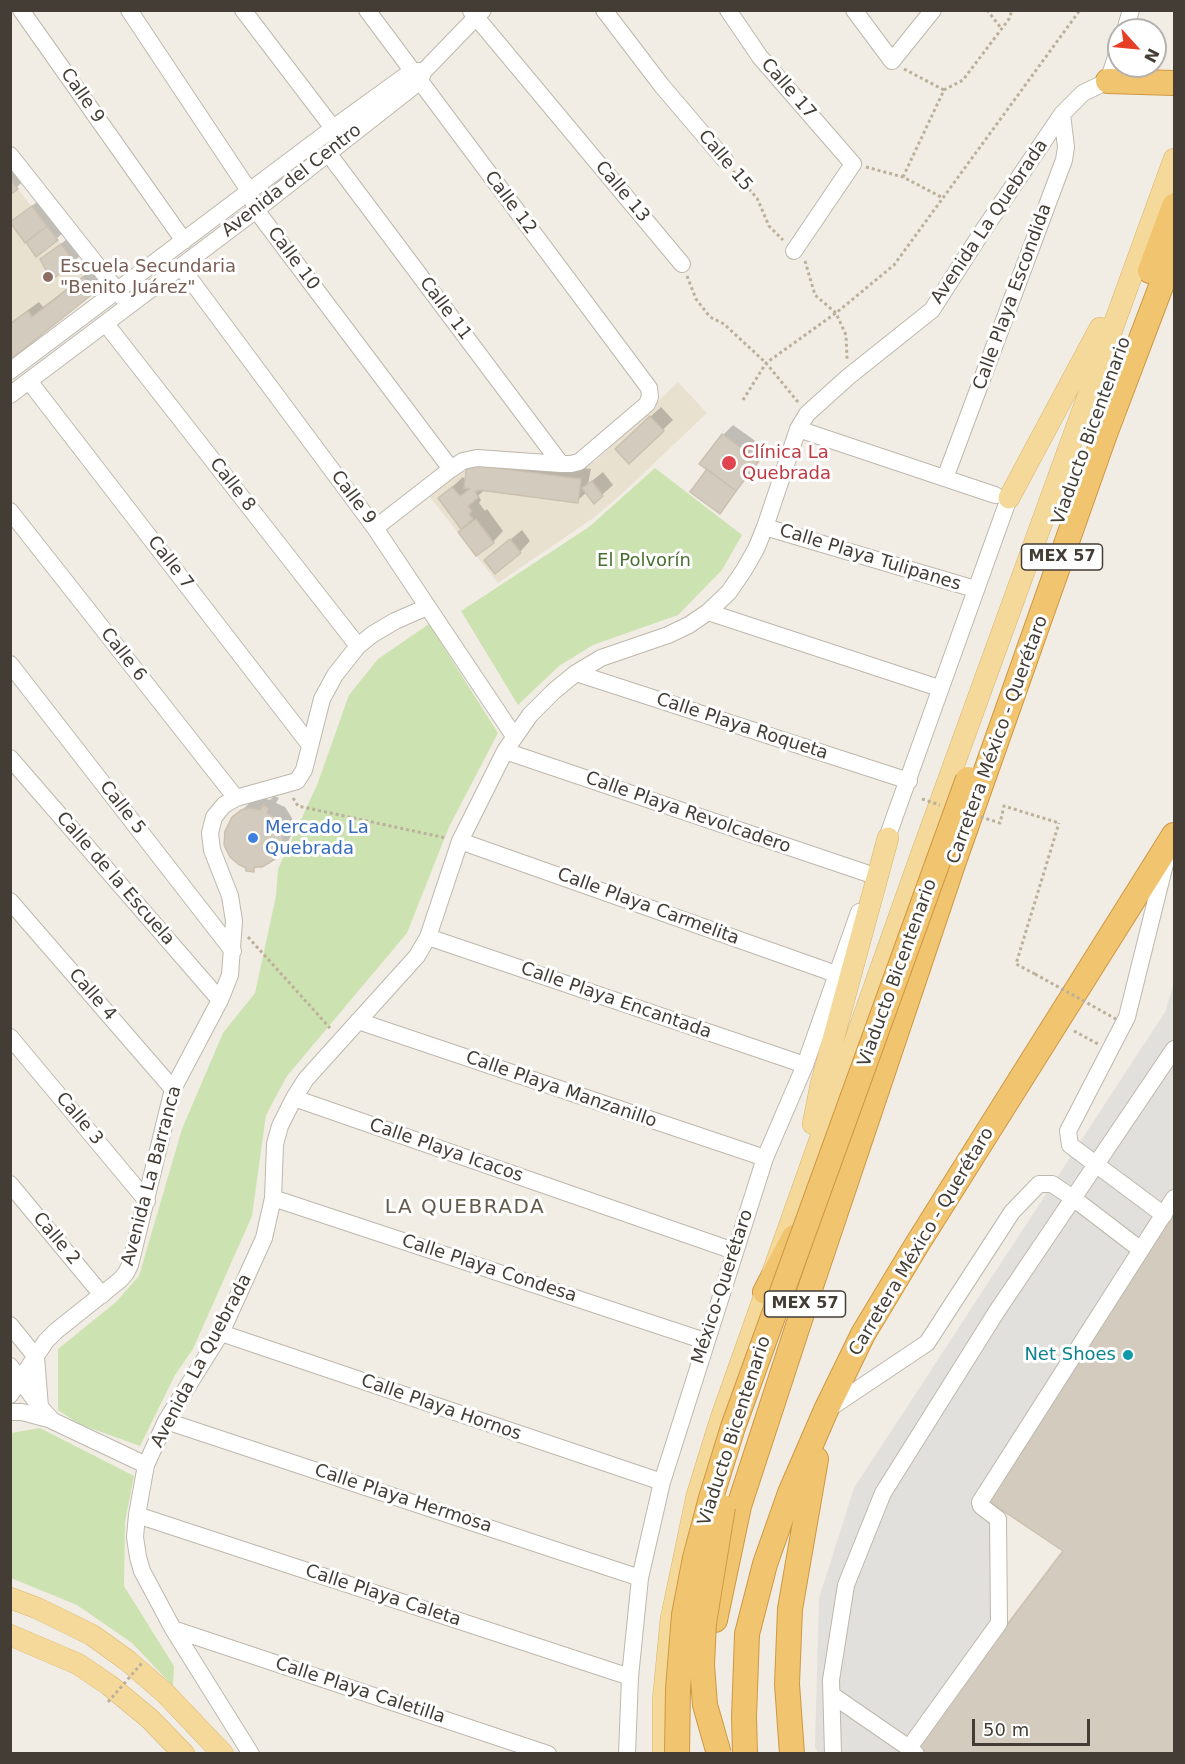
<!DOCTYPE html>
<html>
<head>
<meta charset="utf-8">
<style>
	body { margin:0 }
	#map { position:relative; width:1185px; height:1764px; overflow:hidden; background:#f1ede5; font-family:"DejaVu Sans",sans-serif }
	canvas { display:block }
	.frame { position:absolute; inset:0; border:12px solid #433d35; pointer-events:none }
	.north { position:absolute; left:1107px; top:18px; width:60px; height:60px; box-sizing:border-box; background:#fff; border:2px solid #b4b1ae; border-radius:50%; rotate:117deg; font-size:16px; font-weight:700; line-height:24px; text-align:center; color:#433d35 }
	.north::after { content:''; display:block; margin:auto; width:21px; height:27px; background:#e73f26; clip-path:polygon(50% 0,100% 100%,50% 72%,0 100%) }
	.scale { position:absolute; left:972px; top:1719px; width:118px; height:27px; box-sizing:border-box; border:3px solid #433d35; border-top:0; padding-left:8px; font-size:18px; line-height:21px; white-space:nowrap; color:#433d35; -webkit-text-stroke:4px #fff; paint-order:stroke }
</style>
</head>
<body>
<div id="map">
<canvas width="1185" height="1764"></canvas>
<div class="frame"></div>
<div class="north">N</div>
<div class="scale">50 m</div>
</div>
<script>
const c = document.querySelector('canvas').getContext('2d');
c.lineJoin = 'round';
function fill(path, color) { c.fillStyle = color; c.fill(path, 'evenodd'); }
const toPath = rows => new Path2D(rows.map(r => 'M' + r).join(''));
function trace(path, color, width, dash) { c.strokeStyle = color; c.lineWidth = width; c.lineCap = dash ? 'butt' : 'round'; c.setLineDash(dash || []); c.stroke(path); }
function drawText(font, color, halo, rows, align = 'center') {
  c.font = font + ' "DejaVu Sans",sans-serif'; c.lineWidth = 6; c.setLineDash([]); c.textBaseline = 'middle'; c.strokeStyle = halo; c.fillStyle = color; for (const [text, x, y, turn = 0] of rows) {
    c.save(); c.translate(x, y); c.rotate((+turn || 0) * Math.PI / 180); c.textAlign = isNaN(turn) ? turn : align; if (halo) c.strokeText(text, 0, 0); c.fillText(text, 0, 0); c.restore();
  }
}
fill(toPath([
	[10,179,61,244,95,292,11,360],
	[678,382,707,413,625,491,592,519,498,583,425,491,469,463,572,473,596,461]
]), '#e9e1d0');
fill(toPath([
	[655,468,742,535,722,570,678,615,593,645,559,666,518,705,461,611,589,527],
	[429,624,498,733,449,827,407,933,287,1076,266,1115,252,1216,193,1349,175,1375,140,1446,79,1424,58,1410,58,1349,116,1302,139,1276,182,1129,223,1033,255,993,276,896,278,869,317,785,349,695,378,659],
	[40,1428,134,1476,125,1522,124,1586,174,1666,173,1686,132,1643,77,1605,11,1578,11,1433]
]), '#cde2b1');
fill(toPath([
	[1174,983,1174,1204,982,1501,1004,1514,1006,1621,925,1753,818,1753,815,1747,819,1598,854,1488,1165,1012]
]), '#e2e0dd');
fill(toPath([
	[10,163,27,178,10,193],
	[43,197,68,229,36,255,11,223],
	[72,235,84,251,74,262,42,259],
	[94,268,104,281,10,358,10,323,39,302,43,307],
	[661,407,673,420,629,462,627,438],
	[733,425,768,450,720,512,723,435],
	[479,454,591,469,588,484,603,472,613,485,594,502,587,492,577,501,485,489,478,496,481,500,479,503,485,511,487,509,503,531,493,542,463,529,440,498,463,477,466,481],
	[522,530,530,541,520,552,486,560],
	[274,796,279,798,276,803,285,807,292,818,292,834,285,847,274,858,258,866,253,870,233,818,253,800,262,798,270,800],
	[1174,1211,1174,1754,927,1754,1066,1550]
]), '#0003');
const building = toPath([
	[10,179,18,189,10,195,10,179],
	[32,206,47,226,25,243,10,222,32,206],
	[47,226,58,240,36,257,26,242,47,226],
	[61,244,75,263,51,280,40,259,61,244],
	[83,277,95,292,10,360,10,324,28,311,32,317,83,277],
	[650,416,664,431,629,464,615,449,650,416],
	[722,434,759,461,736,491,699,464,722,434],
	[467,464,581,479,578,503,479,490,475,492,479,497,468,506,472,511,469,514,473,519,461,529,438,498,452,487,460,496,470,489,464,488,467,464],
	[707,469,736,491,720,514,690,492,707,469],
	[592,481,603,496,594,504,582,488,592,481],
	[476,519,494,543,476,556,458,532,476,519],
	[510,539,521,553,495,574,484,560,510,539],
	[263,805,269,808,267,813,275,817,283,829,282,846,275,859,262,867,254,867,254,872,246,871,246,868,238,864,230,857,224,845,225,831,232,817,241,810,251,808,260,810,263,805],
	[1174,1209,1174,1754,925,1754,915,1746,1063,1551,987,1500,1174,1209]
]);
fill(building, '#d4cbbf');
trace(building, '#cbc0af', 1.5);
const minor = toPath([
	[21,10,184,241],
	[129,10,250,192,256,210,451,469],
	[243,10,339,136],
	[367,10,649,388,650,397,647,404,579,462,571,464,561,464,477,458,463,461,451,469,375,528],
	[604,10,662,86,725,160],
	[728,10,760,57,853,164,794,251],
	[854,10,892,61,933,10],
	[471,11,682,264],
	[1125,30,1131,10],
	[328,153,561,464],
	[10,155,123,298],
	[181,267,375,528,514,736],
	[106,324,358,646],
	[10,371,332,129,412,71,420,71],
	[29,381,310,745],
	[10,395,256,210,419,82,424,71,483,10],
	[798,429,995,495],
	[945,478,1064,160,1066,147,1062,114],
	[10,511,236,798],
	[765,527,975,589],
	[708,612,939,688],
	[10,664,233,951],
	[576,673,909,781],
	[505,751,872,875],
	[10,758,220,1000],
	[460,841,836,974],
	[883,849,1009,498],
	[10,901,173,1089],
	[428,937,805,1065],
	[358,1021,765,1158],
	[10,1037,147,1201],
	[294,1098,734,1251],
	[10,1184,102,1295],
	[273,1198,705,1341],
	[1164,1215,1070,1145,1068,1131,1127,1017,1167,856],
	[10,1325,36,1357,40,1407],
	[221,1333,662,1482],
	[10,1366,40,1407,53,1421,146,1465],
	[10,1395,46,1341,56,1331,120,1280,126,1273,130,1265,173,1089,220,1000,230,975,234,921,230,896,212,850,210,833,214,817,224,805,236,798,297,781,304,770,322,699,335,675,358,646,373,634,395,621,427,607],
	[827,1410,927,1343,1012,1212,1039,1184,1052,1184,1073,1198,1141,1250],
	[10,1412,22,1412,52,1420],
	[166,1421,640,1578],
	[137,1515,630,1677],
	[173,1629,548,1754],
	[832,1695,909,1748],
	[251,1754,173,1629,142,1571,138,1557,135,1537,137,1515,146,1465,166,1421,221,1333,264,1238,273,1198,275,1144,280,1126,294,1098,306,1079,417,956,428,937,460,841,505,751,530,715,554,691,576,673,601,658,668,635,689,625,708,612,729,592,744,570,756,549,765,527,798,429,807,414,848,377,932,310,982,232,1062,114,1083,93,1108,81,1119,48],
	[627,1754,630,1677,640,1578,662,1482,765,1158,805,1065,859,912],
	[833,1754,831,1680,846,1585,883,1493,997,1311,1174,1049],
	[916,1754,909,1748,999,1623,998,1519,981,1506,980,1502,1174,1198]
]);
const major = toPath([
	[1009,498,1100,328],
	[813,1124,821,1084,888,838],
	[10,1598,37,1608,92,1635,128,1661,165,1693,223,1754],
	[10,1635,78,1664,109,1685,150,1719,184,1754],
	[663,1754,663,1701,671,1619,697,1495,721,1418,920,858,1174,159]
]);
const highway = toPath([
	[1108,81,1174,83],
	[1150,271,1174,206],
	[765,1292,794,1237],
	[715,1620,739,1506,811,1286,953,864,1105,434,1174,252],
	[745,1754,744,1717,747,1634,765,1564,790,1493,826,1410,863,1334,916,1246,1174,835],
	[792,1754,787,1684,790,1609,816,1459]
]);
trace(minor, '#beb7ac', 18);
trace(major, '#d8b66c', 22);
trace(highway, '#cf9841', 26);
trace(toPath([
	[987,10,1001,28],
	[904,69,944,90],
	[866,167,903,177,943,198],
	[733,171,757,198,769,226,783,240],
	[903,177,944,90,963,80,1009,19,1012,10],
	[805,261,815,295,836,313,846,335,847,359],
	[687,276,696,299,710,317,724,324,766,363,798,402],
	[743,400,766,363,836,313,894,265,1080,10],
	[293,798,298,806,446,838],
	[248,937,330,1028],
	[1035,974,1016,964,1059,823],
	[1074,1031,1098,1044]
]), '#bcb09b', 3, [3, 3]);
trace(minor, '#fff', 16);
trace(major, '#f5d99a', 21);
trace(highway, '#f1c470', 24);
const highwayBridge = toPath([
	[677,1754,678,1689,684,1615,695,1558,711,1498,733,1427,968,779],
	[719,1754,705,1705,702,1665,704,1623,723,1507]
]);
trace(highwayBridge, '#cf9841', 26, []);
trace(toPath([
	[922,799,940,805],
	[975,815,1000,823,1004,806,1059,823],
	[1035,974,1116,1019],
	[108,1702,142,1663]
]), '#bcb09b', 3, [3, 3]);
trace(highwayBridge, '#f1c470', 24);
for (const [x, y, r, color] of [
	[48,277,6,"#8d6e63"],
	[729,463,8,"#e0444e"],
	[253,838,6,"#3f7fe0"],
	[1128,1355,6,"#0f9aa8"]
]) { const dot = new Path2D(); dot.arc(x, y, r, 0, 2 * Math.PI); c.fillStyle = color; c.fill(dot); trace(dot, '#fff', 2); }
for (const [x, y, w] of [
	[1062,557,81],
	[805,1304,81]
]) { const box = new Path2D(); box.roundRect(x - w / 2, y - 13, w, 26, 4.5); c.fillStyle = '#fff'; c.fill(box); trace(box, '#433d35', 1.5); }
drawText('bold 16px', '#433d35', null, [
	["MEX 57",1062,557],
	["MEX 57",805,1304]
]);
drawText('18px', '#433d35', '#fff', [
	["Calle 17",788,89,49],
	["Calle 9",82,96,55],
	["Calle 15",725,161,50],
	["Avenida del Centro",292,181,-38],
	["Calle 13",622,192,50],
	["Calle 12",510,203,53],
	["Avenida La Quebrada",990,222,-56],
	["Calle 10",293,259,53],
	["Calle Playa Escondida",1013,297,-70],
	["Calle 11",445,309,53],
	["Viaducto Bicentenario",1092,431,-70],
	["Calle 8",232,485,52],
	["Calle 9",353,498,53],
	["Calle Playa Tulipanes",870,558,17],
	["Calle 7",170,563,52],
	["Calle 6",123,655,52],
	["Calle Playa Roqueta",742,727,18],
	["Carretera México - Querétaro",998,740,-70],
	["Calle 5",122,808,52],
	["Calle Playa Revolcadero",688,813,19],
	["Calle de la Escuela",115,879,49],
	["Calle Playa Carmelita",648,907,20],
	["Viaducto Bicentenario",898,973,-70],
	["Calle 4",92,995,49],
	["Calle Playa Encantada",616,1001,19],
	["Calle Playa Manzanillo",561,1090,19],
	["Calle 3",79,1119,50],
	["Calle Playa Icacos",446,1151,19],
	["Avenida La Barranca",152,1176,-75],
	["Calle 2",56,1239,50],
	["Carretera México - Querétaro",922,1242,-59],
	["Calle Playa Condesa",489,1269,18],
	["México-Querétaro",723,1287,-72],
	["Avenida La Quebrada",202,1361,-62],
	["Calle Playa Hornos",441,1408,19],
	["Viaducto Bicentenario",735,1431,-72],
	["Calle Playa Hermosa",403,1499,18],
	["Calle Playa Caleta",383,1596,18],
	["Calle Playa Caletilla",360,1691,18]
]);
drawText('18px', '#785e54', '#fff', [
	["Escuela Secundaria",60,267],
	["\"Benito Juárez\"",60,288]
], 'left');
drawText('18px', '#be3a42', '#fff', [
	["Clínica La",742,453],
	["Quebrada",742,474]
], 'left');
drawText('18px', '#486f2e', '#fff', [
	["El Polvorín",644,561]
]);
drawText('18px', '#366cbe', '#fff', [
	["Mercado La",265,828],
	["Quebrada",265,849]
], 'left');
drawText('18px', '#0d838f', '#fff', [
	["Net Shoes",1116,1355]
], 'right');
c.letterSpacing = '1.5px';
drawText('20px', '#655b4d', '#fff', [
	["LA QUEBRADA",465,1208]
]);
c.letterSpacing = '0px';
</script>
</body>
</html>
